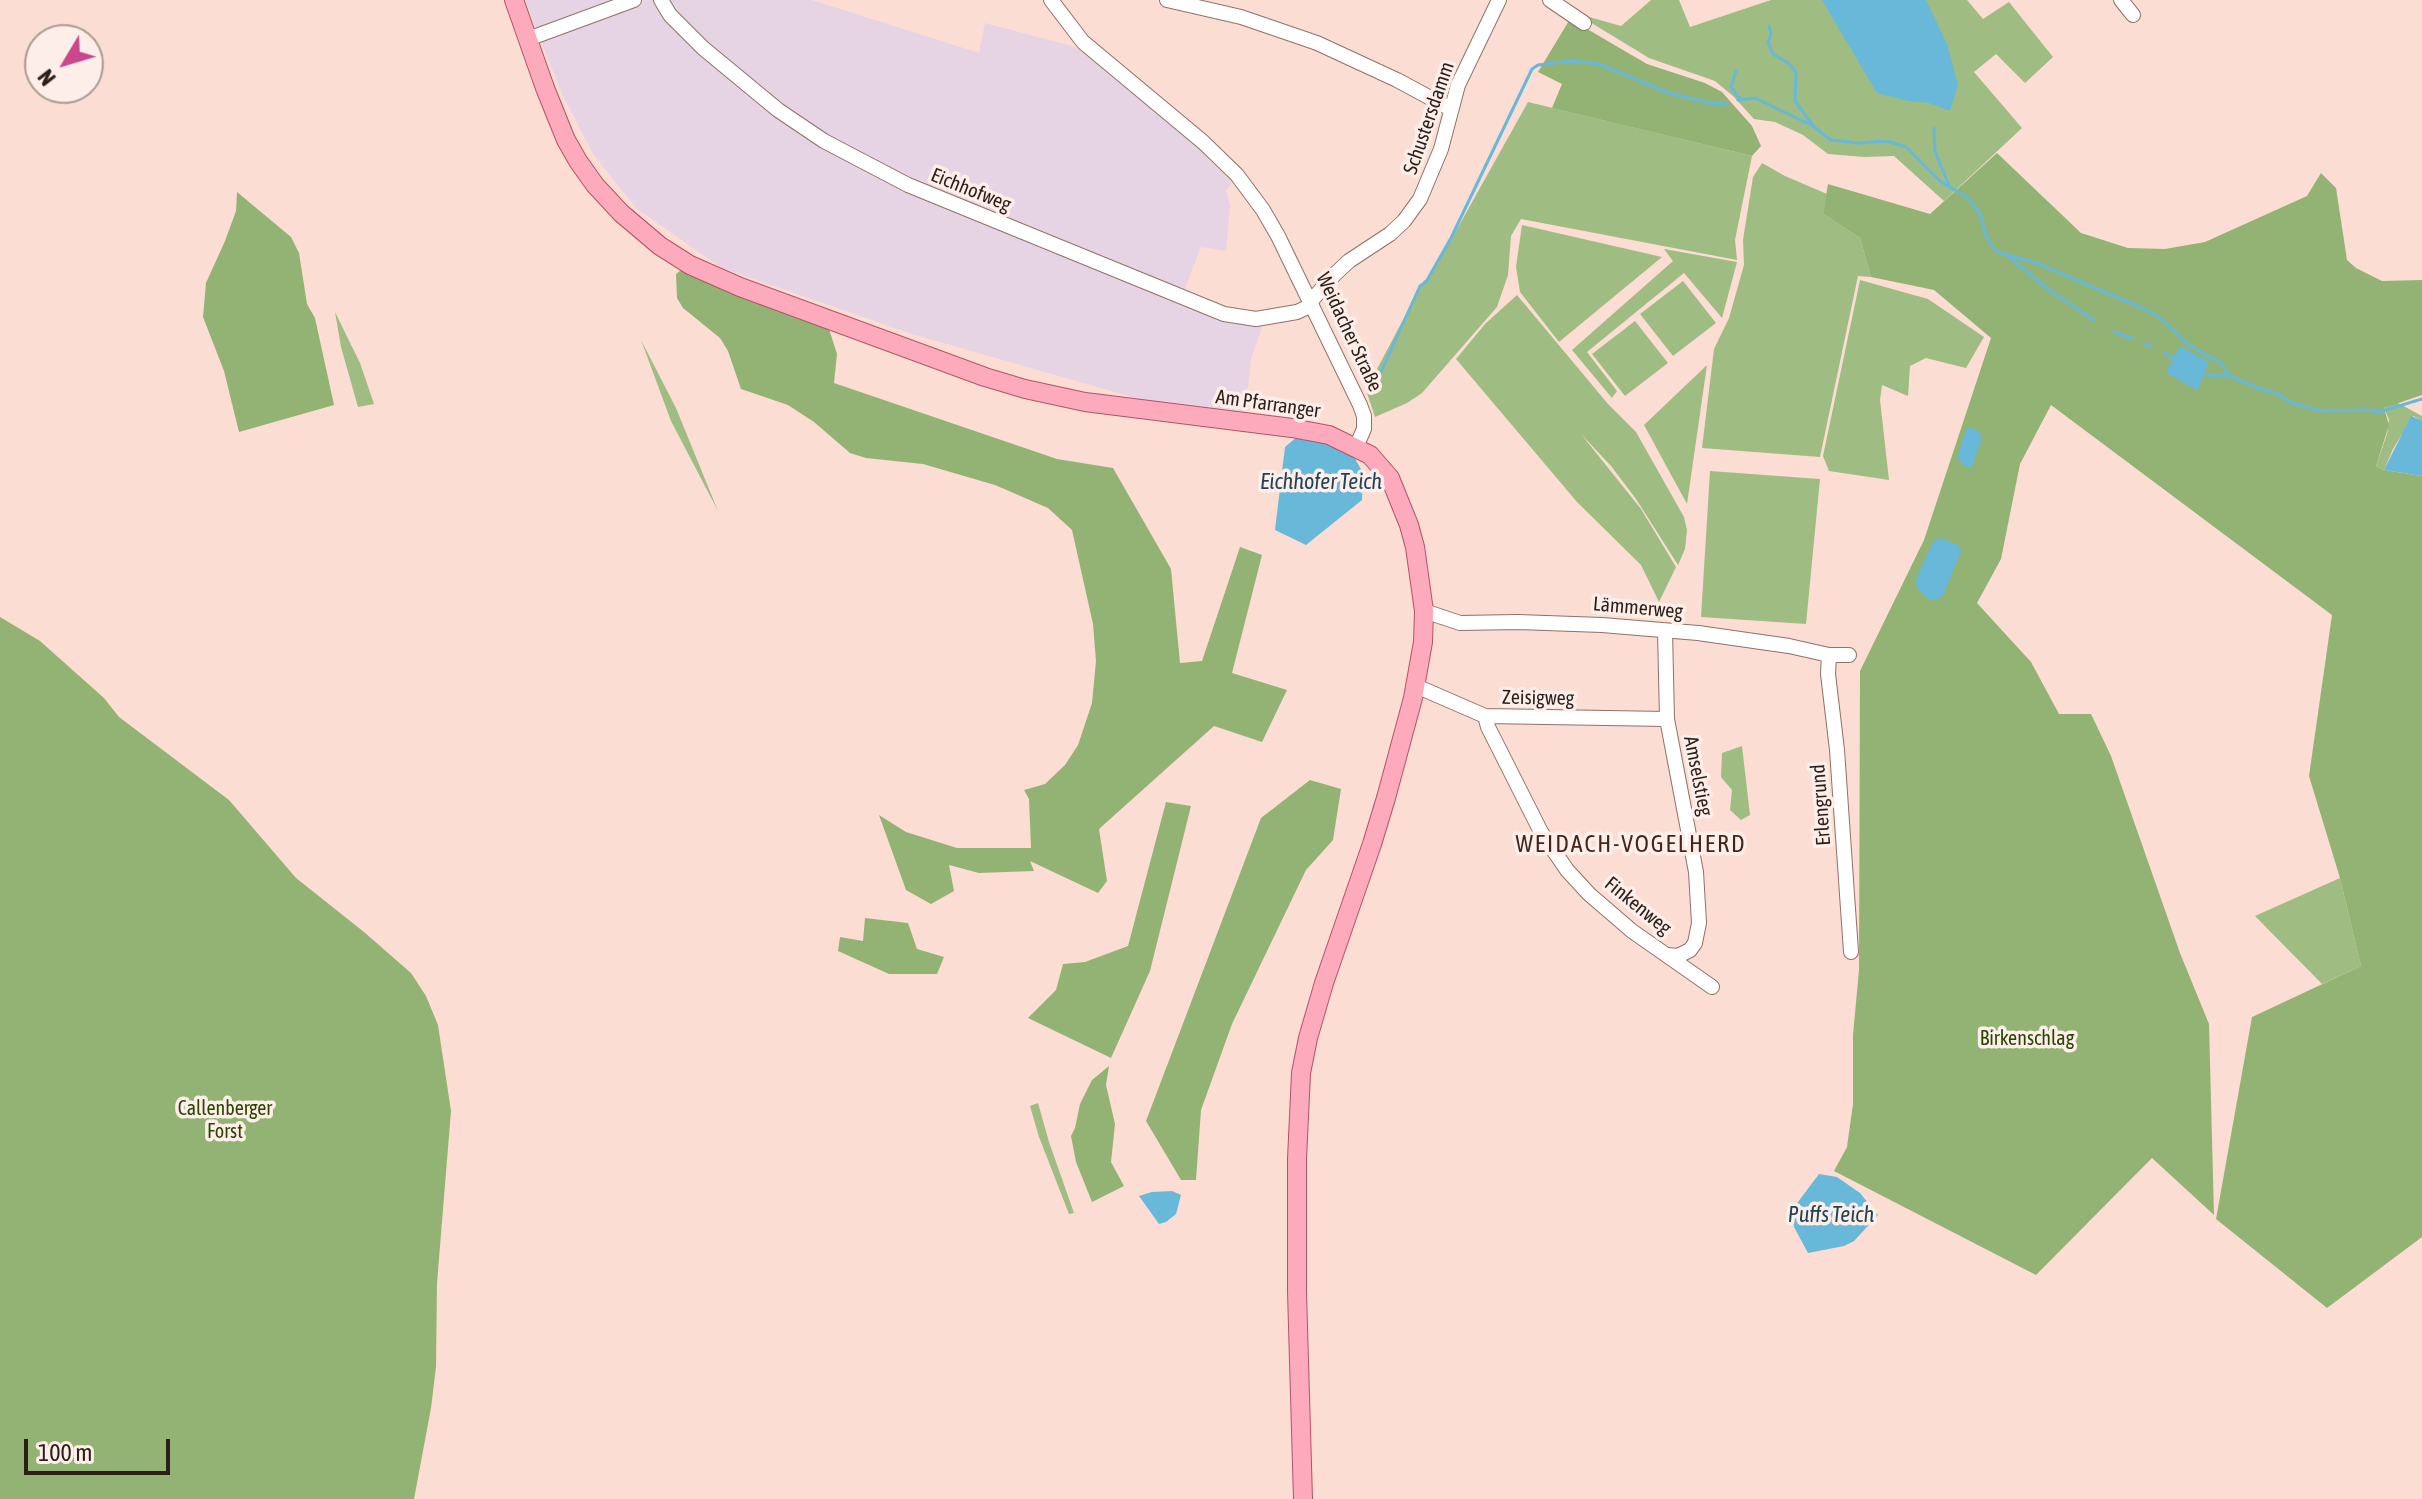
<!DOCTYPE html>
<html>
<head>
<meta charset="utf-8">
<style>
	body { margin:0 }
	#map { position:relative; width:2422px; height:1499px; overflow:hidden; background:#fbddd3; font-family:"Asap Condensed",sans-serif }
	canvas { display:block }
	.north { position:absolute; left:24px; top:24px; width:80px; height:80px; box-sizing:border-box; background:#fdeee9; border:2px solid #a99b96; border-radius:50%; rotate:232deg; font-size:22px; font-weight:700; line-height:32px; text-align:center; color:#2c1f1a }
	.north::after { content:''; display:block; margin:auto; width:28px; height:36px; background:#cb468b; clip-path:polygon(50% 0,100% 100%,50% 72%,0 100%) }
	.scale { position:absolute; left:24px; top:1439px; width:146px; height:36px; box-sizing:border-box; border:4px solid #2c1f1a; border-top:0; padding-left:10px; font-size:24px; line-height:28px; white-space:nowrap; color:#2c1f1a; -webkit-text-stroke:6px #fdeee9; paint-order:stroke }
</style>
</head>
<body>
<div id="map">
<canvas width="2422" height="1499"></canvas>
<div class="north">N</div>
<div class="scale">100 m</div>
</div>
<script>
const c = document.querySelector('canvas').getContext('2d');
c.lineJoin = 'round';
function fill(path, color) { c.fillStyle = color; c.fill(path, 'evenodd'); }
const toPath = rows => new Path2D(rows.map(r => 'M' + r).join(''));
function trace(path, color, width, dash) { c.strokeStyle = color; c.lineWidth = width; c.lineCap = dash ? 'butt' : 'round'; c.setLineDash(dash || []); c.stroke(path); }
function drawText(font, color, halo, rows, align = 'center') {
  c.font = font + ' "Asap Condensed",sans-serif'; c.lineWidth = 7; c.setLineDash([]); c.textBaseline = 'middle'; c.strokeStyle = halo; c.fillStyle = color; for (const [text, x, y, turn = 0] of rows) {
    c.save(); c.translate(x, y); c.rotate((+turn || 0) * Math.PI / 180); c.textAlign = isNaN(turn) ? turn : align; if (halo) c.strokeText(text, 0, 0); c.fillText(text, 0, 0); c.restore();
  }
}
fill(toPath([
	[525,0,812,0,979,53,985,23,1075,47,1177,126,1232,183,1226,190,1230,206,1226,251,1201,247,1180,301,1230,323,1263,325,1251,359,1245,416,1164,406,912,334,722,268,637,209,593,154,561,92]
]), '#e6d4e4');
fill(toPath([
	[1651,0,1679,0,1690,27,1771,0,1967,0,1983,19,2009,2,2053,57,2025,83,1996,54,1974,72,2022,128,1944,201,1894,156,1864,157,1828,154,1803,135,1775,122,1754,119,1733,96,1715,81,1649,58,1575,13,1621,26],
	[1528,102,1752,156,1735,240,1737,260,1521,219,1511,236,1508,275,1497,307,1422,393,1407,403,1375,417,1366,390,1424,280,1426,281,1452,238],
	[1762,163,1785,176,1827,194,1823,214,1860,238,1871,277,1858,276,1820,457,1702,448,1714,349,1729,318,1744,265,1743,240,1753,177],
	[1522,225,1662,257,1559,342,1520,292,1516,267],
	[1664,249,1737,262,1722,318,1684,273,1587,352,1617,391,1612,398,1572,350,1673,261],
	[1860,280,1928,299,1984,337,1966,368,1926,358,1910,366,1908,396,1882,385,1880,400,1889,480,1829,471,1823,456],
	[1683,281,1716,323,1673,356,1640,314],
	[1517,295,1608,404,1636,432,1684,517,1687,530,1685,549,1678,565,1636,499,1611,466,1581,434,1641,509,1676,567,1659,602,1641,565,1577,502,1456,359,1485,324],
	[335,312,360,363,374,404,358,407,341,347],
	[1635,321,1668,363,1625,396,1592,354],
	[641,340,676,408,718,511,671,421],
	[1707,365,1687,504,1644,425],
	[2396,402,2422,416,2422,420,2413,416,2393,449,2384,470,2376,466,2387,434,2389,420,2384,408],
	[1710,471,1820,479,1806,624,1701,617],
	[1742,746,1750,815,1741,820,1730,810,1732,790,1721,777,1722,753],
	[2340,878,2361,966,2322,984,2255,916],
	[1038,1103,1049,1142,1074,1213,1069,1214,1039,1137,1030,1106]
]), '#9fbd82');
fill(toPath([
	[1570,19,1647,64,1705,83,1722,92,1752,126,1761,146,1752,156,1552,108,1562,84,1538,72],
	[1997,153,2081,233,2128,248,2165,249,2205,242,2307,196,2321,173,2336,188,2347,260,2356,268,2382,281,2422,280,2422,395,2384,408,2389,425,2376,466,2384,470,2422,476,2422,1237,2327,1308,2216,1219,2252,1017,2361,966,2340,878,2309,776,2332,615,2051,405,2020,464,2001,559,1977,603,2031,662,2059,714,2091,714,2111,756,2180,953,2209,1024,2214,1215,2152,1158,2036,1275,1834,1171,1847,1147,1853,1104,1853,1035,1859,970,1860,671,1924,540,1991,338,1934,290,1871,277,1860,238,1823,214,1828,184,1930,214],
	[237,192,291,237,299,253,307,304,315,318,334,405,239,432,224,371,203,317,206,283,225,241,236,211],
	[681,270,828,326,837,354,834,383,1057,459,1113,468,1171,569,1180,663,1202,661,1240,547,1262,555,1232,673,1287,690,1262,742,1214,726,1099,829,1107,881,1098,893,1030,861,1034,871,979,873,949,865,954,891,931,904,906,890,879,815,906,832,957,848,1031,848,1029,799,1024,790,1045,784,1065,765,1078,745,1092,703,1096,661,1093,624,1072,530,1048,508,995,485,923,464,866,458,850,453,814,422,788,405,741,389,728,351,720,338,683,308,677,298,676,274],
	[0,617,40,641,104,698,119,717,229,800,296,878,364,932,411,973,426,996,438,1025,451,1111,437,1283,436,1367,431,1408,414,1499,0,1499],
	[1310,780,1341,789,1333,840,1306,870,1232,1024,1201,1110,1196,1180,1181,1180,1146,1121,1261,818],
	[1166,802,1191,806,1150,971,1111,1058,1028,1018,1056,990,1063,964,1085,962,1128,946],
	[865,918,908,923,917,949,944,957,937,974,889,974,838,951,840,937,863,941],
	[1109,1066,1106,1085,1115,1124,1111,1162,1124,1186,1092,1202,1076,1162,1071,1136,1075,1128,1080,1104,1092,1080]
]), '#93b374');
fill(toPath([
	[1822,0,1926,0,1947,44,1958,85,1950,111,1929,103,1908,101,1877,93],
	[2180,346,2209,362,2197,391,2166,372],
	[2411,416,2422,420,2422,476,2384,470],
	[1967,427,1977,430,1982,437,1972,467,1966,467,1957,458],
	[1298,436,1317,439,1352,453,1363,473,1362,500,1306,545,1275,530,1285,447],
	[1940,538,1958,545,1961,551,1944,594,1937,600,1929,600,1918,589,1915,581,1933,542],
	[1819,1174,1837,1177,1860,1193,1878,1215,1854,1241,1844,1246,1808,1253,1794,1227,1792,1210],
	[1172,1191,1181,1195,1176,1214,1166,1222,1159,1224,1139,1196,1152,1192]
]), '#67b8d9');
trace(toPath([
	[1769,26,1771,34,1768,43,1773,54,1788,63,1796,72,1795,101,1812,124],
	[1736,71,1731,87,1740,99],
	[1738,100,1755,98,1813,126,1831,140,1859,143,1887,141,1906,147,1941,182,1967,197,1980,213,1986,236,1997,252,2039,264,2142,308,2160,318,2189,345,2222,364,2229,376],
	[1934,128,1935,152,1949,185],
	[2009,257,2049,290,2094,320],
	[2114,332,2133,339],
	[2144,344,2151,346],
	[2164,353,2173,358],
	[2204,375,2229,376,2260,389,2276,393,2292,403,2322,411,2367,410,2379,412,2422,399],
	[1377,381,1420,286,1426,282,1451,238,1532,69,1538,65,1571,61,1599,64,1668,93,1709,103,1727,104]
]), '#67b8d9', 3);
const minor = toPath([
	[661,0,670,15,703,48,778,110,824,141,908,185,1224,314,1256,319,1297,312,1312,305],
	[1051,0,1083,42,1203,142,1237,175,1263,210,1278,236,1360,405,1364,416,1364,429,1356,447],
	[1167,0,1241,17,1317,43,1397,80,1451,109],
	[1550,0,1584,23],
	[2121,0,2133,15],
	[528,39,634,0],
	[1311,301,1335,274,1349,261,1390,234,1404,221,1420,199,1441,149,1458,85,1499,0],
	[1424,611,1460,623,1518,622,1602,625,1698,633,1789,646,1829,655,1849,655],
	[1665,631,1667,719,1696,872,1699,923,1695,943,1690,950,1678,956,1668,955],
	[1829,655,1828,674,1837,750,1851,952],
	[1416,686,1485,716,1667,719],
	[1485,716,1488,727,1541,832,1567,870,1589,894,1632,931,1712,987]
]);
const major = toPath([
	[514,0,545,88,566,140,578,161,595,185,621,213,660,246,690,265,740,287,985,377,1025,389,1085,402,1292,428,1329,435,1370,455,1390,478,1409,525,1415,547,1424,611,1423,642,1413,698,1386,798,1372,844,1324,983,1308,1038,1301,1073,1297,1159,1297,1292,1303,1499]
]);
trace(minor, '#917165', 16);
trace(major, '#b25467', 20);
trace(minor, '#fff', 14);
trace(major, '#fcaabc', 18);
drawText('20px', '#2c1f1a', '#fdeee9', [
	["Schustersdamm",1429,118,-71],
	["Eichhofweg",971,190,22],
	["Weidacher Straße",1349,332,65],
	["Am Pfarranger",1268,404,8],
	["Lämmerweg",1638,608,5],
	["Zeisigweg",1538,698,1],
	["Amselstieg",1698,776,79],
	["Erlengrund",1821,805,-94],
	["Finkenweg",1638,906,39]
]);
drawText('20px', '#294500', '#fdeee9', [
	["Birkenschlag",2027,1039],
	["Callenberger",225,1109],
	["Forst",225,1132]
]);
drawText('italic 22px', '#1f4453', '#fdeee9', [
	["Eichhofer Teich",1321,482],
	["Puffs Teich",1831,1215]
]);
c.letterSpacing = '2px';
drawText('24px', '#41261c', '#fdeee9', [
	["WEIDACH-VOGELHERD",1631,844]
]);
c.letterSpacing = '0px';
</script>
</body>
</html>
